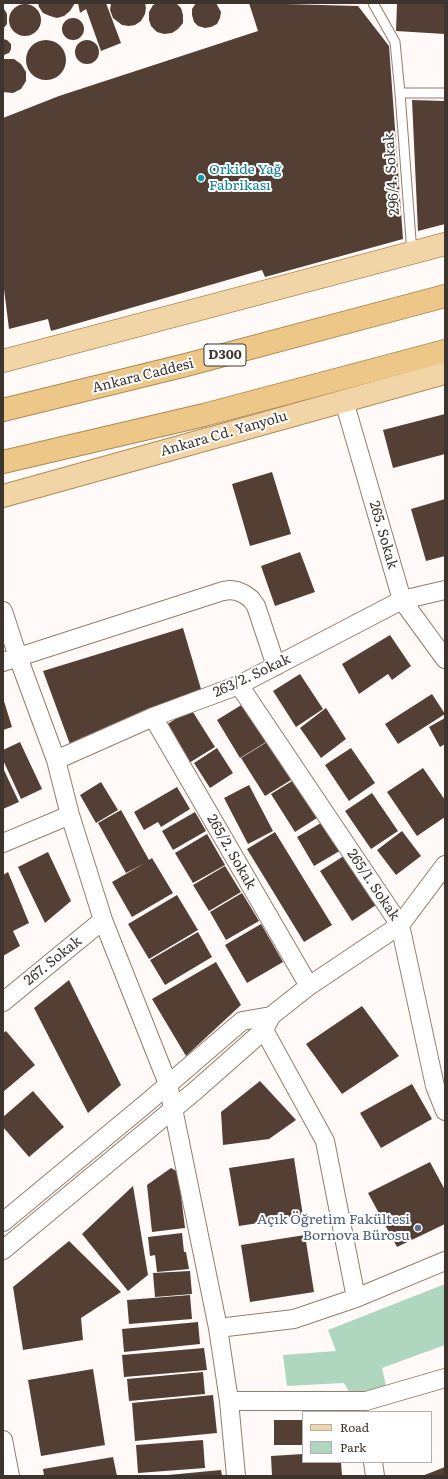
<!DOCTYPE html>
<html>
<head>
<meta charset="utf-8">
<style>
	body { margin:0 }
	#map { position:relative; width:448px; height:1479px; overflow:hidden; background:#fffaf7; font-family:Literata,serif }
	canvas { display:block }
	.frame { position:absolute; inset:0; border:4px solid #3d342d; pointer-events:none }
	.legend { position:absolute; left:302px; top:1411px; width:130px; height:52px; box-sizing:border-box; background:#fff; border:1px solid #b1aeab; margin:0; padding:5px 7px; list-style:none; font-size:12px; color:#3d342d }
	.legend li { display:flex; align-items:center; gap:8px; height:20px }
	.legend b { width:20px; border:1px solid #b1aeab }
</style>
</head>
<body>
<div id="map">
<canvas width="448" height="1479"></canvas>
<div class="frame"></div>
<ul class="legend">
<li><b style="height:5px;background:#f1d5a6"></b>Road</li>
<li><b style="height:11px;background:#afd7c0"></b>Park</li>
</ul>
</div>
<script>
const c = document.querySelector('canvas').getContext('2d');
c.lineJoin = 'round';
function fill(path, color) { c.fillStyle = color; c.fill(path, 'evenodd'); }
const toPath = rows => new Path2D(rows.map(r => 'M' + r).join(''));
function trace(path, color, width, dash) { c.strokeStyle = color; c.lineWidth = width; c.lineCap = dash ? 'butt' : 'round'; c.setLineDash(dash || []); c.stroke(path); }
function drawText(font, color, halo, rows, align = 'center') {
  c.font = font + ' Literata,serif'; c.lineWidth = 4; c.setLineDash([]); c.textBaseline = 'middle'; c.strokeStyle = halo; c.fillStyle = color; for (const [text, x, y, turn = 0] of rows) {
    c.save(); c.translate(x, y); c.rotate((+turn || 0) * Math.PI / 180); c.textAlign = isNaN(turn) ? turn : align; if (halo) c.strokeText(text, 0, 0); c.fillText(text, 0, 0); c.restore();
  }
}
fill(toPath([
	[445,1284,445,1345,382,1368,388,1395,356,1404,344,1383,287,1386,283,1355,336,1351,328,1330]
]), '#afd7c0');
fill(toPath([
	[38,3,75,3,70,11,64,16,57,18,50,16,43,13,39,7],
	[78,3,106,3,121,43,101,51,86,9,80,13],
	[111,3,145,3,146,8,145,14,141,21,135,25,129,26,122,25,113,18,110,10],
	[157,3,176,3,181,8,183,15,183,23,178,29,172,33,164,34,157,32,151,26,149,20,149,12,153,5],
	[196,3,216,3,221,12,220,18,217,24,211,27,205,28,198,26,194,22,192,15,192,9],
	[249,3,358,6,389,46,403,239,265,277,262,270,51,331,48,319,9,329,3,281,3,118,59,96,258,31],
	[397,3,445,3,445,34,396,31],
	'9 20a16 16 0 1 1 32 0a16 16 0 1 1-32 0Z',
	[3,7,7,14,7,24,3,29],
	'62 29a11 11 0 1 1 22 0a11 11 0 1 1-22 0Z',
	[3,39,7,40,11,44,11,49,9,53,4,55,3,55],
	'26 60a20 20 0 1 1 40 0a20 20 0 1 1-40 0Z',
	'75 52a12 12 0 1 1 24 0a12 12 0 1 1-24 0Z',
	[3,59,14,59,21,64,26,72,26,81,21,89,13,93,3,92],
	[412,100,445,101,445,224,418,231],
	[445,414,445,454,393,468,383,430],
	[272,472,291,534,250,546,232,484],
	[445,499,445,556,426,561,411,509],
	[300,552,315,592,275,606,261,566],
	[183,628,201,689,71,747,43,671],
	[390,635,411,666,392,680,388,674,359,694,342,664],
	[300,674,323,709,296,727,273,691],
	[432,694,445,714,398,744,385,724],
	[3,698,12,727,3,730],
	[243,704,266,742,240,758,217,720],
	[326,708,346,739,321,758,300,728],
	[191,709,215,747,189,763,166,725],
	[445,718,445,744,440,747,429,727],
	[20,742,42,789,21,799,3,760,3,750],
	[267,742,291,780,265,796,241,758],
	[217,748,233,773,210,788,194,763],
	[351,748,375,783,349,801,325,765],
	[3,768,19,802,3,809],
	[423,768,445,800,445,817,417,836,387,792],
	[297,778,320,816,295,832,271,794],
	[101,782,118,810,96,823,80,795],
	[249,785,273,831,248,844,224,798],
	[177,787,190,809,161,827,158,822,144,830,134,812],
	[372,793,398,831,371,849,345,811],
	[121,810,149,860,152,858,173,893,132,917,112,882,145,863,126,873,98,823],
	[195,812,206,831,173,850,162,831],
	[326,820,343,849,314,866,297,837],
	[402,831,421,856,396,875,377,850],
	[275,832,332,925,304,942,247,849],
	[207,834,225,865,193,883,175,853],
	[48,852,71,901,45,923,18,867],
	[347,854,379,903,352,921,320,871],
	[225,866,241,892,209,911,193,885],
	[8,872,29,923,13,931,20,946,3,956,3,875],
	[242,893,259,921,226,940,210,912],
	[177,895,198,930,149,959,128,924],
	[261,924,283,962,247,983,225,945],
	[198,932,212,957,165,985,150,960],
	[216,962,241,1005,186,1056,152,999],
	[69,980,121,1085,88,1113,34,1008],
	[362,1006,399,1056,342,1094,306,1044],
	[6,1031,35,1065,3,1092,3,1033],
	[260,1081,296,1120,269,1139,223,1145,221,1112],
	[412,1084,432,1119,381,1148,360,1113],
	[33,1091,64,1127,29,1157,3,1127,3,1117],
	[294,1158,303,1216,239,1226,229,1168],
	[430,1162,445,1190,445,1224,397,1247,368,1193],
	[171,1168,178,1172,185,1228,152,1232,147,1185],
	[133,1186,148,1275,128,1291,82,1234],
	[182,1233,184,1252,186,1252,189,1269,157,1272,155,1255,150,1256,148,1237],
	[305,1235,314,1292,250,1302,241,1245],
	[69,1241,121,1292,81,1318,83,1340,23,1350,13,1287],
	[190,1271,192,1294,155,1297,153,1273],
	[190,1295,192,1319,129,1324,127,1300],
	[198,1322,200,1344,124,1352,122,1329],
	[204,1348,207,1370,124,1377,122,1355],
	[93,1369,105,1445,41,1456,28,1380],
	[203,1372,205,1394,129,1401,127,1379],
	[213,1395,217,1433,135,1441,132,1403],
	[274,1420,303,1420,303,1445,274,1445],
	[203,1440,205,1468,138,1473,136,1445],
	[303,1454,303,1462,341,1462,342,1476,272,1476,271,1456],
	[113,1457,117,1476,44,1476,43,1469],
	[445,1467,445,1476,422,1476],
	[221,1470,222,1476,169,1476,168,1475]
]), '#543f34');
const service = toPath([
	[373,3,395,42,400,93,412,253],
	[400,93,445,93]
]);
const minor = toPath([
	[344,401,402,600,445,659],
	[3,611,18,657,56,760,70,815,103,920,168,1084,218,1328,229,1401,236,1476],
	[3,662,223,591,230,590,237,591,244,594,251,599,256,606,276,666],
	[239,685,400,925,435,1086,445,1111],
	[153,717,309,986],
	[56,760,153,717,239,685,402,600,445,590],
	[3,843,70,815],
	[3,1002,103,920],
	[264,1030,325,1141,356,1298],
	[3,1222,149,1101,242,1021,271,1016],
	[3,1250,195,1091,264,1030,271,1016,309,986,400,925,445,865],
	[218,1328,294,1319,356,1298,445,1261],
	[229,1401,366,1401,445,1378],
	[3,1440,10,1476],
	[373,1462,375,1476]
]);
const primary = toPath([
	[3,361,445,244],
	[3,496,445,373]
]);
const trunk = toPath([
	[3,410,186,365,445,296],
	[3,462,204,415,445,351]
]);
trace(service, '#937d6e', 11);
trace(minor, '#937d6e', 20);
trace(primary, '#ac8a55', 24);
trace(trunk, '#ac8a55', 24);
trace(service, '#fff', 9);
trace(minor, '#fff', 18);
trace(primary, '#f1d5a6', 22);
trace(trunk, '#ecc788', 22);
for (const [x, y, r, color] of [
	[201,178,4,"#0f9aa8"],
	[418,1228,4,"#5c6f8a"]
]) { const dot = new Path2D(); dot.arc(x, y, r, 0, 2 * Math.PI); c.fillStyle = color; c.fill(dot); trace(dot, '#fff', 1.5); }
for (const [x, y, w] of [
	[225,355,42]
]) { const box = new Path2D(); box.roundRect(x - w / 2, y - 11, w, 22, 3); c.fillStyle = '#fff'; c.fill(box); trace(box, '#3d342d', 1); }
drawText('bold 13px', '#3d342d', null, [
	["D300",225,355]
]);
drawText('14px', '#0d838f', '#fff', [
	["Orkide Yağ",209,170],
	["Fabrikası",209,186]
], 'left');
drawText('14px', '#3d342d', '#fff', [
	["296/4. Sokak",392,174,-94],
	["Ankara Caddesi",143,376,-14],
	["Ankara Cd. Yanyolu",224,434,-16],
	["265. Sokak",383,535,74],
	["263/2. Sokak",252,676,-25],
	["265/2. Sokak",231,852,60],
	["265/1. Sokak",373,885,56],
	["267. Sokak",53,961,-39]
]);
drawText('14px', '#4e5e75', '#fff', [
	["Açık Öğretim Fakültesi",410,1220],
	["Bornova Bürosu",410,1236]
], 'right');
</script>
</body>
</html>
